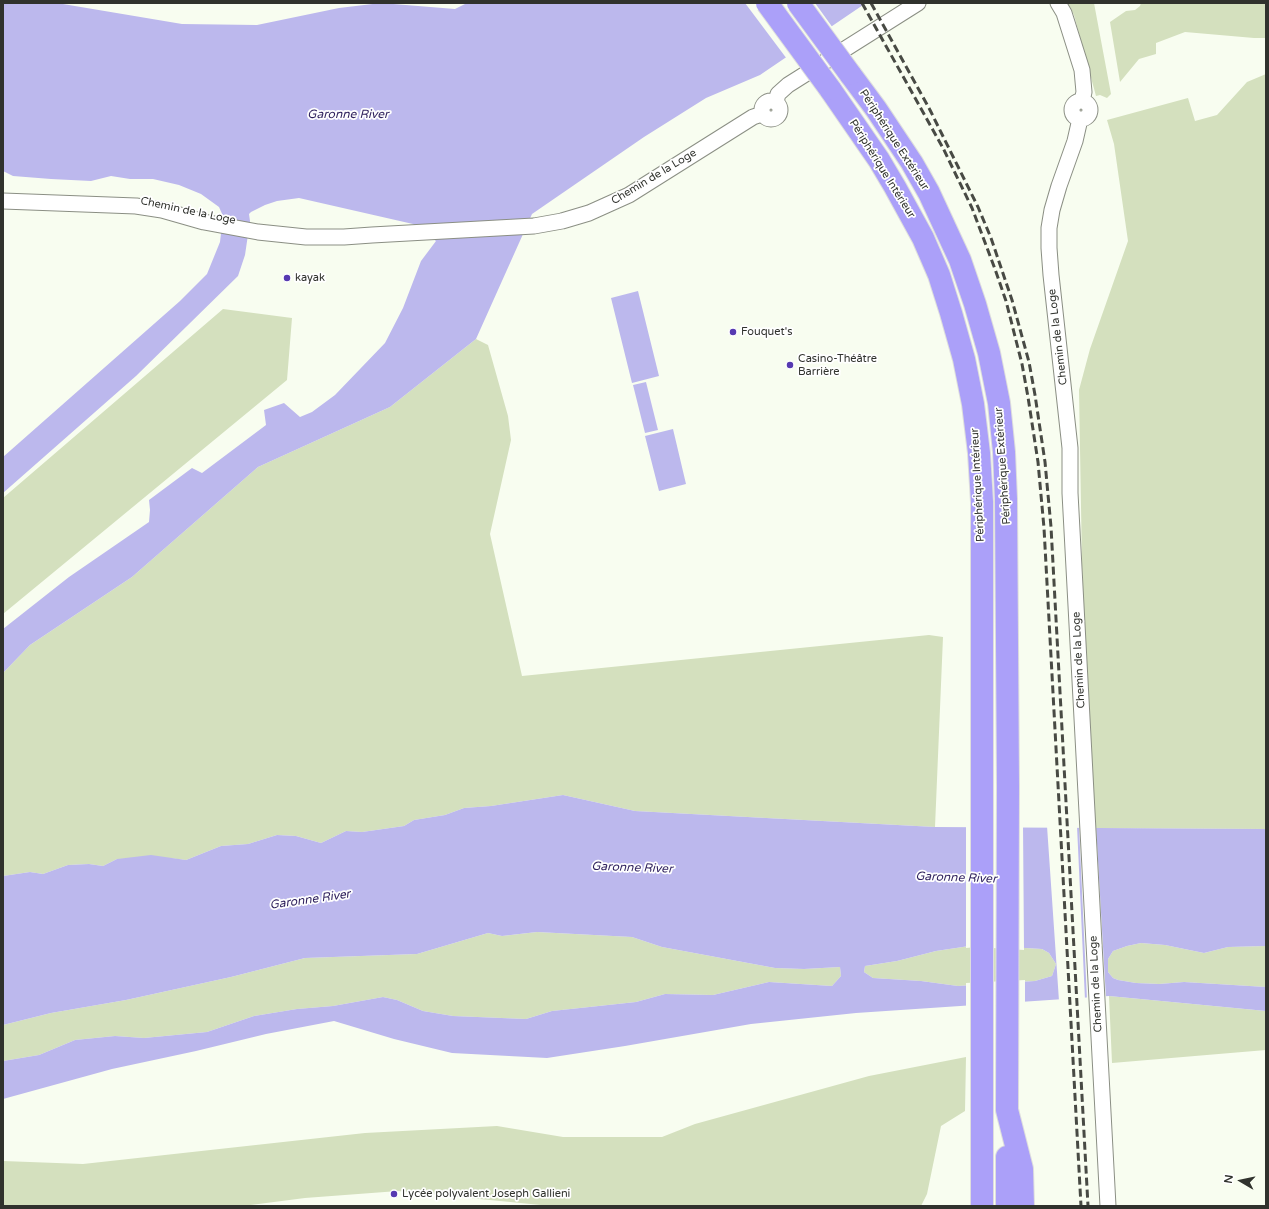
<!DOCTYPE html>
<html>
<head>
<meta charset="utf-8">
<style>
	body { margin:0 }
	#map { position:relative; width:1269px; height:1209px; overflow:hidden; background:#f8fdf0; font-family:"Varela Round",sans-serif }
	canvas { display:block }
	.frame { position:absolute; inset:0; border:4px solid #30322d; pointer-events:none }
	.north { position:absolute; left:1221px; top:1161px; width:40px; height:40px; -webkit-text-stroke:3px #fff; paint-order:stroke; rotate:279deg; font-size:11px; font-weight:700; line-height:16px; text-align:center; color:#30322d }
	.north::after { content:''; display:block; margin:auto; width:14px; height:18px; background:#30322d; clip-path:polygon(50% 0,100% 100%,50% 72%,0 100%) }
</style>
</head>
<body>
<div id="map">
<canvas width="1269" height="1209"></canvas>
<div class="frame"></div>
<div class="north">N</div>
</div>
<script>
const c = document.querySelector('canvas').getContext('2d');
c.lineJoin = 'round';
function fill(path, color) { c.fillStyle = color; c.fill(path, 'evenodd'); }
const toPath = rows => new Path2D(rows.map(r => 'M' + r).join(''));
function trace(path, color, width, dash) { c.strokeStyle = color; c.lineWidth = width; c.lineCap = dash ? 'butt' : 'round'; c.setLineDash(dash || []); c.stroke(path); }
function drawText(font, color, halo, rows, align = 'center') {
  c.font = font + ' "Varela Round",sans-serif'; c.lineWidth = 3.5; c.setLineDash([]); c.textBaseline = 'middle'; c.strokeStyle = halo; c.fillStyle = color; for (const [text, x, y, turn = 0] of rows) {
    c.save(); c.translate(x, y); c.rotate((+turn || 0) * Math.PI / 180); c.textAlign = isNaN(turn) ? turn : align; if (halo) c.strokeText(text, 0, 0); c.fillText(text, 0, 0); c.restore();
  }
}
fill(toPath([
	[1068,3,1094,3,1111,94,1107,98,1100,95,1096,96,1074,15],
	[1141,3,1266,3,1266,38,1254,38,1185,32,1156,43,1156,54,1139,59,1120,82,1110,22,1126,11,1135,10,1140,6],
	[1266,74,1266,829,1093,828,1082,565,1079,390,1090,349,1128,241,1114,144,1107,120,1188,98,1195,121,1217,115,1247,82],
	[223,309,292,318,287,380,3,614,3,498],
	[476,339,488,345,508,416,511,440,490,534,522,676,929,635,943,637,935,827,635,811,563,795,491,806,464,808,445,815,414,820,404,826,362,832,346,831,321,843,296,836,277,835,248,844,221,846,186,860,169,858,117,859,103,866,89,864,68,865,43,874,30,872,3,876,3,673,30,645,132,577,258,467,390,407],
	[537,932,632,937,662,947,775,968,804,969,840,967,841,976,832,986,769,982,713,995,665,994,636,1002,552,1011,526,1019,453,1016,423,1011,397,1000,383,997,333,1006,297,1009,254,1016,207,1032,144,1038,115,1036,75,1040,39,1055,3,1061,3,1025,51,1013,126,1000,231,977,305,958,417,954,488,933,502,936],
	[1141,943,1165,945,1204,953,1228,947,1266,946,1266,987,1184,982,1159,984,1136,983,1118,980,1113,978,1108,972,1108,959,1113,951,1127,946],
	[976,945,1042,949,1049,953,1056,964,1052,976,1035,981,958,986,921,981,873,978,864,972,865,966,897,961,936,951],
	[1109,996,1266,1011,1266,1050,1112,1063],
	[966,1057,965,1111,941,1126,927,1194,921,1206,551,1206,398,1191,305,1198,243,1206,3,1206,3,1161,83,1164,365,1133,497,1126,563,1137,662,1137,695,1124,869,1076]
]), '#d4e0be');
fill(toPath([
	[3,3,57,3,182,24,257,25,339,8,381,3,455,9,467,3,866,3,760,75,706,98,644,137,532,214,476,339,390,407,258,467,132,577,30,645,3,673,3,629,69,577,149,522,150,510,149,500,192,468,202,473,266,425,264,410,284,403,300,417,312,412,335,395,385,343,403,308,421,261,436,241,413,224,299,198,277,201,265,205,251,212,249,214,250,221,245,255,238,276,136,376,3,493,3,457,180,301,207,274,220,242,223,216,219,207,201,194,179,185,153,179,130,179,111,176,91,181,51,179,13,176,3,171],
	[638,291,659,376,632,383,611,298],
	[646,382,658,430,645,433,633,385],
	[673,429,686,484,659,491,645,436],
	[563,795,635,811,935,827,1266,829,1266,946,1228,947,1204,953,1165,945,1141,943,1127,946,1113,951,1108,959,1108,972,1113,978,1118,980,1136,983,1159,984,1184,982,1266,987,1266,1011,1109,996,856,1013,751,1024,625,1046,547,1058,452,1053,394,1039,334,1021,266,1034,196,1051,112,1069,3,1099,3,1061,39,1055,75,1040,115,1036,144,1038,207,1032,254,1016,297,1009,333,1006,383,997,397,1000,423,1011,453,1016,526,1019,552,1011,636,1002,665,994,713,995,769,982,832,986,841,976,840,967,804,969,775,968,662,947,632,937,537,932,502,936,488,933,417,954,305,958,231,977,126,1000,51,1013,3,1025,3,876,30,872,43,874,68,865,89,864,103,866,117,859,151,855,186,860,221,846,248,844,277,835,296,836,321,843,346,831,362,832,404,826,414,820,445,815,464,808,491,806],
	[976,945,1042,949,1049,953,1056,964,1052,976,1035,981,958,986,921,981,873,978,864,972,865,966,897,961,936,951]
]), '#bcb8ed');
fill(toPath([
	[745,3,815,3,833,28,787,59],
	[966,825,1023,825,1024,950,977,947,966,948],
	[1047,826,1077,826,1085,1000,1059,1001],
	[1079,826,1096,826,1106,998,1087,1000],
	[1025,980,1025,1004,966,1008,966,983]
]), '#f8fdf0');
const minor = toPath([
	[1058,3,1064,13,1082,70,1084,92,1082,101],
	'762 110a9 9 0 1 1 18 0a9 9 0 1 1-18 0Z',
	'1072 110a9 9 0 1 1 18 0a9 9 0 1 1-18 0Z',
	[776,102,778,94,788,85,918,3],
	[1080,119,1075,141,1059,186,1052,210,1049,228,1049,248,1051,275,1070,448,1070,493,1108,1206],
	[3,201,136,206,162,210,204,222,258,232,306,237,344,237,372,235,534,226,562,221,589,213,629,195,753,117,762,114]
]);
const highway = toPath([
	[850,74,876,109,912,163,929,193,960,260,975,304,989,353,999,403,1004,452,1006,499,1008,786,1007,1110,1022,1169,1023,1206],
	[830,89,879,160,895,187,923,238,939,275,951,313,964,359,973,404,979,453,982,502,982,1206],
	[1007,1206,1007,1157]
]);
trace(minor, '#8b8f84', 17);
trace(highway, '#dededd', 24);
trace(minor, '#fff', 15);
trace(highway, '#aba0f9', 22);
trace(toPath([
	[862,3,943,148,972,208,995,269,1006,301,1022,364,1028,397,1038,462,1044,528,1081,1206],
	[871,3,930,110,978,207,991,238,1012,300,1029,362,1035,395,1045,462,1051,527,1088,1206]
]), '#484a44', 3, [8, 4]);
const highwayBridge = toPath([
	[767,3,830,89],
	[798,3,850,74]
]);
trace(highwayBridge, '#dededd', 24, []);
trace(highwayBridge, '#aba0f9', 22);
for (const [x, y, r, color] of [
	[287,278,4,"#5639b1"],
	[733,332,4,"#5639b1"],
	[790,365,4,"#5639b1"],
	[394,1194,4,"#5639b1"]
]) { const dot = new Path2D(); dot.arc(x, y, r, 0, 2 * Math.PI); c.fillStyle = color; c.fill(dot); trace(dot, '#fff', 1.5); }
drawText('11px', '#30322d', '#fff', [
	["Périphérique Extérieur",894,140,57],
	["Périphérique Intérieur",882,169,58],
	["Chemin de la Loge",654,177,-31],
	["Chemin de la Loge",188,211,12],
	["Chemin de la Loge",1058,337,-97],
	["Périphérique Extérieur",1003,466,-94],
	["Périphérique Intérieur",978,485,-93],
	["Chemin de la Loge",1079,660,-93],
	["Chemin de la Loge",1096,984,-93]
]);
drawText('11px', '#30322d', '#fff', [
	["kayak",295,278],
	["Fouquet's",741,332],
	["Casino-Théâtre",798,359],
	["Barrière",798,372],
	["Lycée polyvalent Joseph Gallieni",402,1194]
], 'left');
drawText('italic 12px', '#2d1f5c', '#fff', [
	["Garonne River",348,115],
	["Garonne River",632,868,2],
	["Garonne River",956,878,2],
	["Garonne River",310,900,-8]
]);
</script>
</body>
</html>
